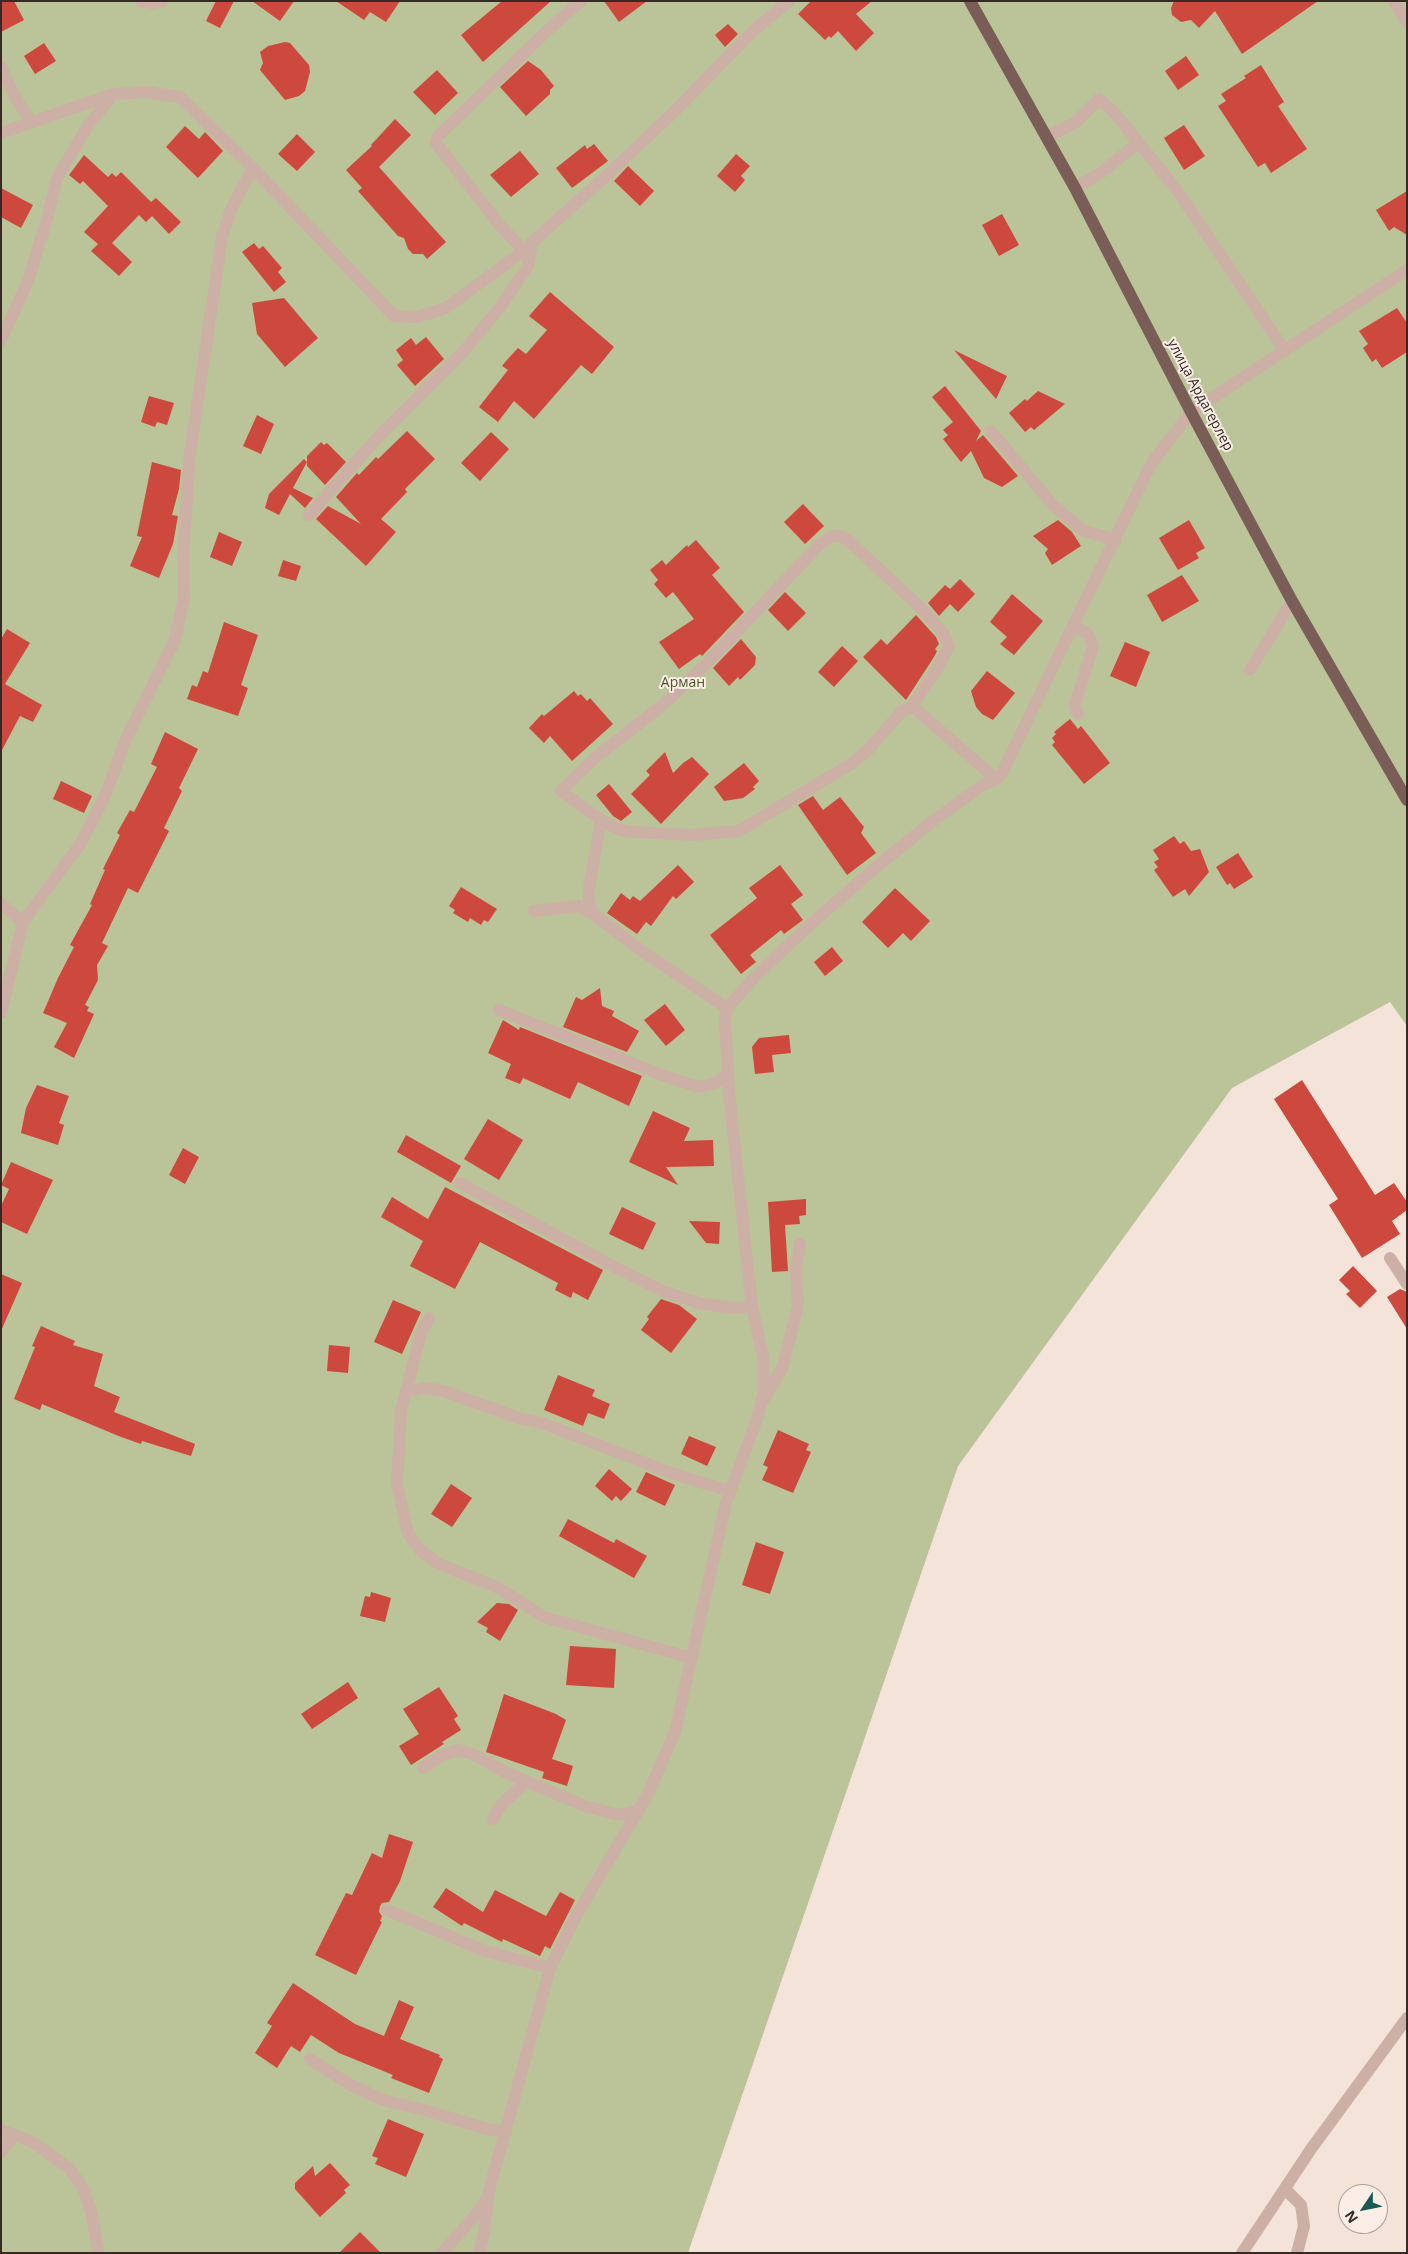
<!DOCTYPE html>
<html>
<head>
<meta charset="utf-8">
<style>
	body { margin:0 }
	#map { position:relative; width:1408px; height:2254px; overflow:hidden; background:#f3e3d9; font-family:"Open Sans",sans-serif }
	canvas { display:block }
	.frame { position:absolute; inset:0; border:2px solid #372926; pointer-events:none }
	.north { position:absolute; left:1338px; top:2184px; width:50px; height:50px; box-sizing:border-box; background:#faeee6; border:1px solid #ac9f99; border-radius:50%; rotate:236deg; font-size:14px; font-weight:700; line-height:20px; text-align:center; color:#372926 }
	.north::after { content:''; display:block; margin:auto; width:18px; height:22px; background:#1a5a54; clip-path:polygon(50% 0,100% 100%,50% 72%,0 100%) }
</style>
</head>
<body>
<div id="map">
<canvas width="1408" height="2254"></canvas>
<div class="frame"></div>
<div class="north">N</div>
</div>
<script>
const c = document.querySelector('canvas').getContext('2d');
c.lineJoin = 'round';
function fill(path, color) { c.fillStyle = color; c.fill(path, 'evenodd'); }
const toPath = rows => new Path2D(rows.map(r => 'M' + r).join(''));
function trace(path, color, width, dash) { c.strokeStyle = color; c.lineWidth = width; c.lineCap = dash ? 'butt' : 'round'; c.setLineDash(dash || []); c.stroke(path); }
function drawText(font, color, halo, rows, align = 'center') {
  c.font = font + ' "Open Sans",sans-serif'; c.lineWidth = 4; c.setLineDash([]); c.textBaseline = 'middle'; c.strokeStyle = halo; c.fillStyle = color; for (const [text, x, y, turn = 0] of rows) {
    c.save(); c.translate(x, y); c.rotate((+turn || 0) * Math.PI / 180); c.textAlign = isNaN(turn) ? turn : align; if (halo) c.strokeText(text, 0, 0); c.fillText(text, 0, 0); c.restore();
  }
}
fill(toPath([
	[1,1,1407,1,1407,1026,1390,1002,1232,1088,958,1466,688,2253,1,2253]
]), '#bbc398');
fill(toPath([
	[1,1,14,1,24,20,1,32],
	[216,1,234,1,220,28,206,21],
	[252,1,294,1,280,21],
	[336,1,400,1,386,22,370,12,364,20],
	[502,1,551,1,483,62,461,35],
	[604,1,647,1,619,22],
	[811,1,872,1,856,14,874,33,856,51,838,31,831,38,829,36,825,40,798,14],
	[1174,1,1318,1,1242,54,1215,11,1199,28,1191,20,1181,22,1172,15,1171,8],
	[728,24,738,34,725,47,715,35],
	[285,42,290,43,309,65,310,72,305,91,299,96,285,100,260,70,263,63,260,52,268,46],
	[44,43,56,61,35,74,24,56],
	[1186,56,1199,75,1178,90,1165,71],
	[528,61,541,70,554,86,550,90,550,94,526,116,500,87],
	[1261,65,1284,102,1278,106,1307,149,1271,173,1265,163,1258,167,1218,106,1226,101,1221,94,1246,78,1244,76],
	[437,70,458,93,435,115,413,92],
	[395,119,411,135,379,167,446,242,427,259,423,254,413,254,408,249,404,238,398,236,358,191,362,188,346,170,372,146,371,145],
	[1184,125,1205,156,1184,170,1164,138],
	[185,126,199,139,205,132,223,151,198,178,166,147],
	[297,134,315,152,297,171,278,154],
	[594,144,608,161,572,188,556,168,585,145,587,149],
	[520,151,539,174,511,197,490,175],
	[736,154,750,166,741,176,745,180,735,192,717,176],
	[84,155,108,177,112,173,116,177,121,172,151,202,156,198,181,222,169,234,152,216,146,222,139,215,112,243,132,262,119,276,91,251,98,244,84,232,108,206,83,181,80,184,69,175],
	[628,166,654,191,640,206,614,181],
	[1,188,33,205,21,228,1,217],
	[1407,191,1407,235,1394,227,1389,231,1376,210],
	[1002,214,1019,245,999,256,982,225],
	[254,243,259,249,263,246,282,268,278,272,286,282,274,292,242,252],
	[550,292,614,347,592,374,581,365,534,419,514,401,498,422,479,407,508,370,502,366,506,361,518,348,526,354,547,330,529,316],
	[284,298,318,338,285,367,257,334,252,303],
	[1397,308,1407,323,1407,352,1382,368,1376,359,1372,362,1363,348,1368,344,1359,331],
	[426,337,444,359,415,386,397,365,403,360,396,350,411,338,416,345],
	[954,350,1007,376,996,399],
	[945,386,981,431,976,441,983,435,1018,476,1002,487,984,478,971,451,961,462,943,439,948,435,943,430,953,422,932,397],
	[1038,391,1065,404,1034,430,1031,427,1025,432,1009,413,1025,399,1027,401],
	[149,396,174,403,167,425,157,422,155,427,141,422],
	[257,415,274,424,261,454,243,446],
	[407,431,435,459,405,489,407,492,381,519,396,532,366,566,316,519,328,506,361,524,336,497,357,473,359,475,376,457,378,459],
	[491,432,509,449,480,481,461,463],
	[321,442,324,445,327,443,346,462,325,485,307,466,307,462,293,488,313,498,305,508,290,494,279,515,265,508,269,494,304,459,307,462,307,456],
	[152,462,181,470,179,489,172,515,178,516,173,544,159,578,130,566,142,537,137,536],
	[803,504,824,526,805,544,784,522],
	[1058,520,1072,532,1081,546,1052,565,1045,553,1048,549,1033,536],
	[1189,520,1205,548,1196,553,1199,558,1178,570,1159,538],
	[219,532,242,542,232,566,210,557],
	[696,540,720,568,712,575,744,612,702,656,700,654,679,669,659,642,694,619,673,592,666,598,654,584,658,580,650,570,662,560,666,565,687,545,688,547],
	[283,560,301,566,296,581,278,576],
	[1182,575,1199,601,1162,622,1147,595],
	[960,579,975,594,958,612,950,604,939,616,928,603,945,585,950,589],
	[785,592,806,613,788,631,768,610],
	[1012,594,1043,621,1014,655,1000,644,1007,637,990,622],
	[916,615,936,637,939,644,935,649,937,651,934,657,906,700,863,657,881,639,887,645],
	[224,622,258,635,241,685,248,688,238,716,187,699,192,685,197,687,203,671,208,673],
	[7,629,30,643,5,684,42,705,33,722,20,716,1,752,1,639],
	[741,639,756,657,755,665,740,680,738,677,729,686,713,668],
	[1125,642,1150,652,1136,687,1110,676],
	[842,646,858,661,834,687,818,672],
	[987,671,1015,693,993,720,982,714,976,707,971,691],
	[574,691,578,696,581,694,587,701,590,698,613,724,572,761,550,736,544,743,529,728,542,714,544,716],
	[1070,719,1078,729,1081,726,1110,763,1084,784,1052,745,1055,742,1052,738,1056,734,1054,732],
	[165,732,198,749,179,788,182,791,164,828,169,831,138,893,128,888,102,943,108,946,97,965,98,980,85,1005,89,1007,87,1011,94,1014,74,1058,54,1047,67,1023,43,1013,58,978,74,947,70,945,92,905,90,904,105,870,103,869,120,835,117,833,130,810,134,812,157,767,151,764],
	[665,752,673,773,683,763,692,757,709,774,661,824,631,794,650,775,646,771],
	[744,763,759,781,753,787,755,789,743,798,724,801,714,787],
	[61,781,92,796,84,813,53,799],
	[609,784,632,812,621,821,613,816,596,795],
	[813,796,823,810,840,797,864,827,861,833,876,853,847,875,798,805],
	[1174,836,1180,844,1184,841,1191,851,1200,849,1209,872,1189,896,1185,889,1173,897,1154,870,1158,867,1154,862,1159,859,1153,850],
	[1238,853,1253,877,1234,889,1230,883,1227,885,1216,867],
	[678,865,694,882,676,899,673,896,651,926,646,922,637,934,607,913,621,893,630,900,633,896,640,901],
	[780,865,803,895,791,904,803,920,784,934,781,930,750,955,756,962,741,974,710,935,757,898,749,888],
	[461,887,497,909,488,922,484,920,481,925,470,918,468,922,453,913,455,910,449,906],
	[895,888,930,921,911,941,903,933,888,948,862,922],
	[832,947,843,961,825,976,814,962],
	[600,988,602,1006,614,1011,612,1016,639,1031,627,1052,563,1027,576,997,582,1000],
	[665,1004,685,1030,666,1046,644,1020],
	[503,1020,519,1030,520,1027,642,1076,629,1106,578,1082,570,1099,523,1078,520,1084,505,1078,511,1064,488,1053],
	[789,1035,791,1053,772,1055,774,1072,755,1074,752,1047,759,1038],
	[1302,1080,1375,1195,1394,1183,1407,1202,1407,1210,1392,1221,1400,1234,1362,1258,1329,1205,1338,1199,1274,1099],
	[37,1085,69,1096,59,1123,64,1125,58,1145,21,1133,26,1108],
	[653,1111,690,1128,684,1141,713,1140,714,1166,666,1167,678,1185,629,1162],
	[488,1119,523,1140,499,1180,464,1159],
	[406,1135,461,1166,451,1183,397,1152],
	[183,1148,199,1157,185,1184,169,1175],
	[11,1162,53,1180,27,1234,1,1222,1,1206,9,1189,1,1185],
	[445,1187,603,1270,588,1300,573,1292,571,1298,555,1290,558,1283,480,1242,455,1289,410,1266,423,1241,381,1217,392,1197,428,1219],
	[806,1199,806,1215,799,1216,800,1224,785,1225,788,1271,772,1272,768,1202],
	[622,1207,656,1223,643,1250,609,1234],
	[689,1221,720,1222,719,1244,706,1243],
	[1353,1266,1377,1291,1360,1308,1346,1294,1350,1291,1339,1280],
	[1,1274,22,1283,1,1331],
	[1400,1289,1407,1292,1407,1329,1387,1297],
	[661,1299,679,1305,697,1319,671,1353,641,1330,649,1319,647,1317],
	[393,1300,421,1312,402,1354,374,1342],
	[41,1326,75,1341,73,1345,103,1354,94,1386,120,1397,114,1412,195,1444,191,1456,142,1441,141,1444,121,1437,42,1404,40,1410,14,1399,35,1347,32,1346],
	[329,1345,350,1347,348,1373,327,1371],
	[558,1375,595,1390,592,1396,610,1404,604,1419,588,1413,583,1426,544,1410],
	[778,1430,809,1444,806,1450,811,1452,793,1493,762,1480,768,1467,763,1465],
	[689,1436,716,1447,707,1466,681,1454],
	[609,1469,632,1489,621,1501,616,1496,612,1501,595,1486],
	[646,1472,675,1485,665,1506,636,1492],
	[451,1484,472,1498,452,1527,431,1514],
	[568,1519,614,1543,616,1539,647,1556,634,1578,559,1536],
	[756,1542,784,1552,770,1594,742,1585],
	[371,1592,391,1598,385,1622,360,1616,365,1596,370,1597],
	[497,1603,509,1604,518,1610,500,1641,486,1632,488,1628,477,1622],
	[570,1646,616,1649,614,1688,566,1685],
	[348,1682,358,1698,312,1729,301,1714],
	[439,1687,458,1716,454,1719,461,1730,442,1742,444,1744,411,1765,399,1746,419,1734,403,1709],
	[504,1694,556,1714,566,1720,552,1759,573,1766,567,1786,542,1778,544,1772,486,1752],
	[389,1834,413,1842,400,1881,389,1902,382,1903,380,1906,379,1912,382,1916,380,1921,382,1922,356,1975,315,1955,346,1893,352,1895,372,1853,382,1858],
	[446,1888,483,1912,495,1890,546,1916,560,1892,575,1900,550,1949,545,1946,540,1956,503,1939,502,1942,464,1923,462,1926,433,1907],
	[293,1983,355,2024,384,2036,399,2000,414,2007,400,2039,440,2055,439,2057,443,2059,429,2093,391,2078,393,2075,339,2053,311,2035,300,2052,291,2046,277,2068,255,2053,272,2026,267,2023],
	[388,2119,424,2134,406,2177,375,2164,378,2158,372,2156],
	[330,2163,350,2185,344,2190,346,2193,320,2217,295,2189,295,2183,313,2166,315,2176],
	[360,2232,381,2253,339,2253]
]), '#cd493d');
trace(toPath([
	[141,1,153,3,162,1],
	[1394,1,1407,22],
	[1,67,13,93,31,122],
	[1,133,114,94,146,92,180,97,253,168,394,316,417,317,446,308,518,255,605,177,674,112,752,32,789,1],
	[1047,137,1076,122,1099,99,1115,113,1179,193,1285,351],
	[1075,188,1102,172,1138,143],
	[523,250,498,223,436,143,438,136,548,30,581,1],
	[1,340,28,281,47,219,57,178,89,124,113,95],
	[991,431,1052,504,1082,530,1116,540],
	[309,515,380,435,464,351,501,306,528,266,532,242],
	[1074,625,1089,635,1093,646,1075,705,1078,714],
	[1250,670,1292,601],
	[912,706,937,669,949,646,943,633,925,612,847,539,840,536,833,536,820,544,706,664,664,704,596,757,561,791,601,820,618,829,633,832,693,835,739,831,851,764,868,750,901,712,912,706,996,779],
	[601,820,589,888,589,903,593,914,642,951,727,1008],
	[1,904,23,922],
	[534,911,578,906,593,914],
	[499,1010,662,1075,699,1087,716,1083,728,1074],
	[1,1013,23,922,81,843,105,796,125,741,175,640,184,598,183,554,190,454,222,237,232,207,253,168],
	[460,1183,607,1263,663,1291,702,1304,735,1308,752,1306],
	[1390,1258,1407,1284],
	[429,1318,421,1333,401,1411,397,1484,408,1533,420,1550,439,1564,499,1588,544,1617,692,1658],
	[406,1392,425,1388,444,1391,519,1418,542,1423,674,1474,730,1491],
	[764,1399,783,1366,798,1306,796,1271,800,1243],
	[423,1768,442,1755,458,1750,473,1754,505,1772,585,1806,619,1815,639,1810],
	[493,1819,501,1805,526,1782],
	[387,1910,485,1951,550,1968],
	[310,2059,349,2084,383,2100,428,2111,483,2128,506,2132],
	[1,2130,33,2142,70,2169,83,2188,91,2211,99,2253],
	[1,2152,14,2135],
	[1285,2189,1301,2205,1304,2226,1297,2253],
	[442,2253,473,2218,486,2200],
	[479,2253,484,2232,489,2191,550,1968,575,1918,648,1794,675,1732,726,1503,758,1416,764,1390,763,1356,752,1306,730,1103,725,1022,727,1008,754,978,801,933,875,868,933,821,980,787,996,779,1002,773,1151,464,1191,412,1407,270],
	[1242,2253,1311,2149,1407,2018]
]), '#ccb0a5', 12);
trace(toPath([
	[970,1,1075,188,1191,412,1292,601,1407,800]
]), '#7a5d57', 12);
drawText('14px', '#372926', '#faeee6', [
	["улица Ардагерлер",1200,395,62]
]);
drawText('14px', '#4d5629', '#faeee6', [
	["Арман",683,683]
]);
</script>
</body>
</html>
